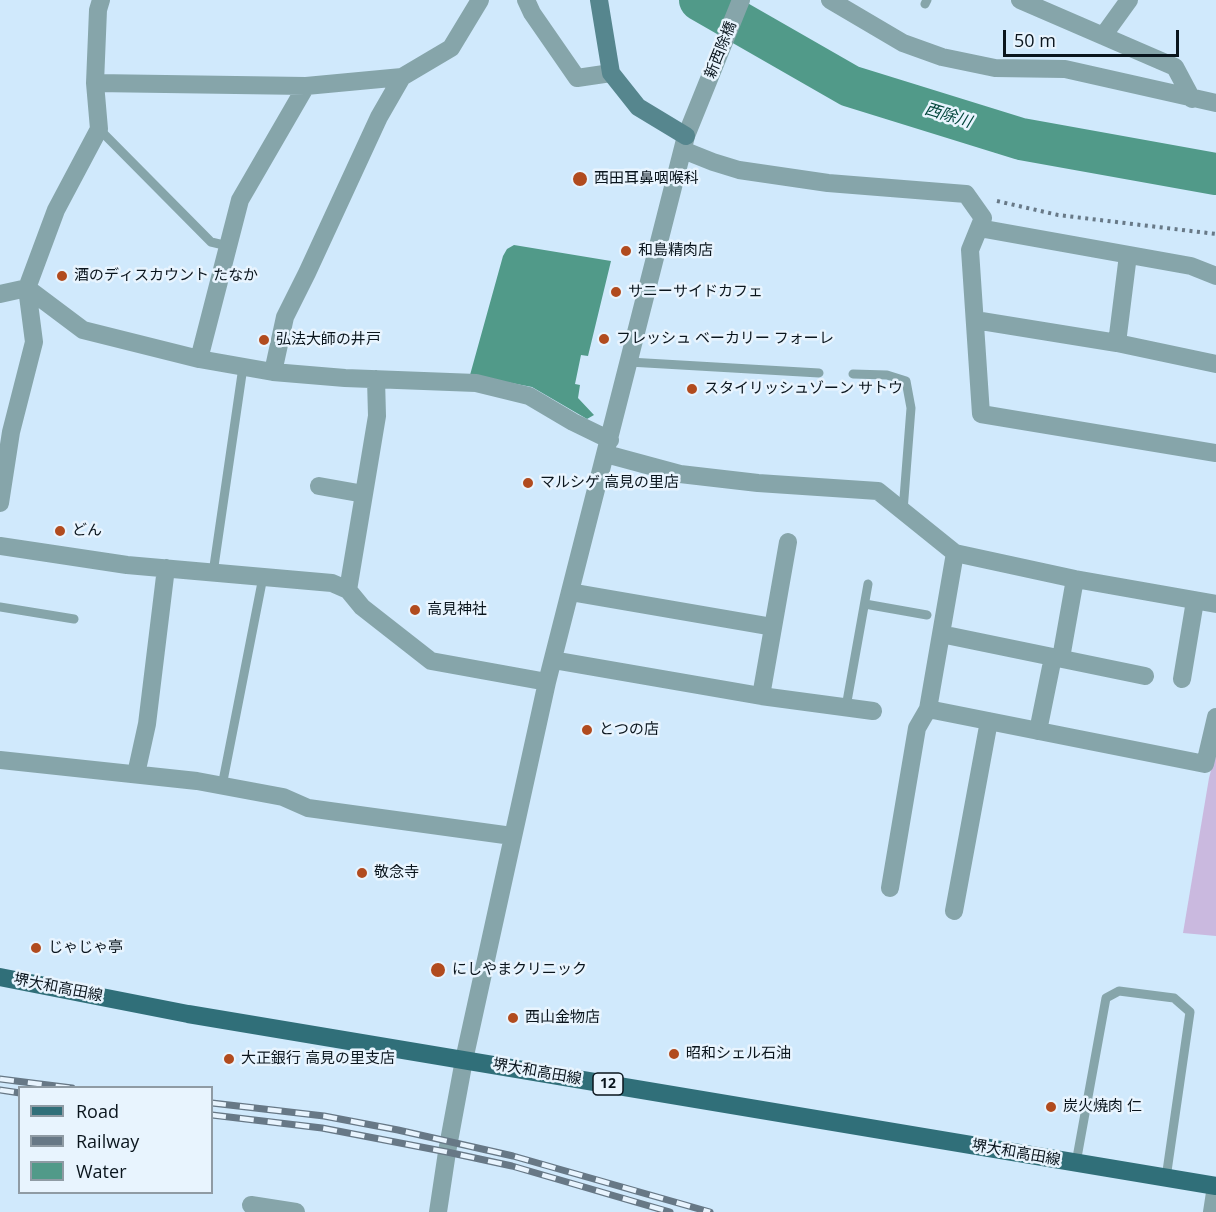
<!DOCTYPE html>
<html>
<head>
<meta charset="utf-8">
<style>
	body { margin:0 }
	#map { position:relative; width:1216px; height:1212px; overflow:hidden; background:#d0e9fc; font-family:"Open Sans",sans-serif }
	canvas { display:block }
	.legend { position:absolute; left:18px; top:1086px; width:195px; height:108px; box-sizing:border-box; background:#e8f4fe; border:2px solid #8f9ba4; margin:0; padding:8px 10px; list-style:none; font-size:18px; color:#0a151d }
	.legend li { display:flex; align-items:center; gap:12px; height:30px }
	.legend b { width:30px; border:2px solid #8f9ba4 }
	.scale { position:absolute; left:1003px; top:30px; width:176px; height:27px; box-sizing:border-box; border:3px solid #0a151d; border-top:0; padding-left:8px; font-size:18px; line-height:21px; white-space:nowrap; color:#0a151d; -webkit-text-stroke:4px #e8f4fe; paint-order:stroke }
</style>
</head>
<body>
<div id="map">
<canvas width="1216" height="1212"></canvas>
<ul class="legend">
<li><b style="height:8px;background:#306f79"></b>Road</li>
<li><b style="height:8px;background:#677886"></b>Railway</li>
<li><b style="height:16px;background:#519a89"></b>Water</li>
</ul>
<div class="scale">50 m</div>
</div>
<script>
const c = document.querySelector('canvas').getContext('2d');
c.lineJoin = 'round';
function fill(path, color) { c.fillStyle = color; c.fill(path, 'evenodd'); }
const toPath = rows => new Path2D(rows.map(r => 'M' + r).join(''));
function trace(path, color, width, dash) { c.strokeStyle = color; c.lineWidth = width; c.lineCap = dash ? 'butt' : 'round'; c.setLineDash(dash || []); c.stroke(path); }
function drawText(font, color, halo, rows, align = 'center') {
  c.font = font + ' "Open Sans","Noto Sans JP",sans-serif'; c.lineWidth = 5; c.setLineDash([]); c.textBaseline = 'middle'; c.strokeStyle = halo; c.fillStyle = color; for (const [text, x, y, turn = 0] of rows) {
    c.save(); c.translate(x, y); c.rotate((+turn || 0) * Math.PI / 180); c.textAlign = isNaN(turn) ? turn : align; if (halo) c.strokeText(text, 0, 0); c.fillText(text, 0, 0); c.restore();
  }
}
fill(toPath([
	[1216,751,1216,936,1183,933,1209,778]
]), '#cab9df');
fill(toPath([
	[514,245,611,261,588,356,581,355,575,384,580,385,578,398,594,415,587,419,532,387,470,375,503,256,507,249]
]), '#519a89');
trace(toPath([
	[700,0,850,86,1021,139,1216,174]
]), '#519a89', 42);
trace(toPath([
	[997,201,1058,215,1216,234]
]), '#687987', 4, [3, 4.5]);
trace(toPath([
	[925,4,927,0],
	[99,129,211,242,228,246],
	[629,362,819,373],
	[853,374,887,375,906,381,911,408,903,511],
	[213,573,243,367],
	[865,604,927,615],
	[0,607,74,619],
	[846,707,868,584],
	[222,786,263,577],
	[1076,1163,1106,998,1119,991,1174,998,1190,1012,1166,1178]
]), '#86a5aa', 9);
trace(toPath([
	[526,0,532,13,577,78,611,73],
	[830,0,903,43,942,57,995,68,1065,69,1216,103],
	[1020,0,1175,67,1192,99],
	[1103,36,1129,0],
	[95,83,306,86,402,77,451,48,480,0],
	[683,150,713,162,739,170,828,183,966,194,983,218,970,250,981,414,1216,453],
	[979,228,1191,266,1216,276],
	[0,294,27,288,83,330,199,359,273,372,345,378,476,383,529,396,573,422,610,440],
	[975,320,1117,343,1216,364],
	[1117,343,1128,255],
	[199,359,240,200,306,86],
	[273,372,285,317,307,273,379,117,402,77],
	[606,454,680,474,758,483,878,491,955,553,1075,579,1216,604],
	[319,486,364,494],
	[0,503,11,432,34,342,27,288,56,210,99,129,95,83,98,10,101,0],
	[0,546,127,565,332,583,348,590,362,607,431,661,547,682],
	[348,590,377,416,376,379],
	[570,592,773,627],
	[941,634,1145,676],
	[1061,658,1075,579],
	[553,660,761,696,873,711],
	[1182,679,1195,601],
	[761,696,788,542],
	[928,709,1205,764,1216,717],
	[1038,731,1053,657],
	[0,760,197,781,283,797,308,808,512,836],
	[136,774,147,724,166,568],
	[890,888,917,728,928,709,955,553],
	[954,911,989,721],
	[251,1205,296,1212],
	[438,1212,447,1152,464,1060,547,682,686,136,741,0],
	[1212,1212,1216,1186]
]), '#86a5aa', 18);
trace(toPath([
	[599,0,611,73,638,107,686,136]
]), '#56868e', 18);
trace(toPath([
	[0,977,188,1014,1216,1186]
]), '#306f79', 18);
const rail = toPath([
	[0,1079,72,1088],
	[0,1090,20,1093],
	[212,1103,324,1116,398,1130,513,1156,710,1212],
	[212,1115,322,1128,447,1152,512,1166,670,1212]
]);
trace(rail, '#677886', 7);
trace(rail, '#e8f4fe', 4.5, [14]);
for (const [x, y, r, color] of [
	[580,179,8,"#b14b1e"],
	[626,251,6,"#b14b1e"],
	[62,276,6,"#b14b1e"],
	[616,292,6,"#b14b1e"],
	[604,339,6,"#b14b1e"],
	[264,340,6,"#b14b1e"],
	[692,389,6,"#b14b1e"],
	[528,483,6,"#b14b1e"],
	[60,531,6,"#b14b1e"],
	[415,610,6,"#b14b1e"],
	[587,730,6,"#b14b1e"],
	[362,873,6,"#b14b1e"],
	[36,948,6,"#b14b1e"],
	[438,970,8,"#b14b1e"],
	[513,1018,6,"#b14b1e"],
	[674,1054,6,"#b14b1e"],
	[229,1059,6,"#b14b1e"],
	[1051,1107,6,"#b14b1e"]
]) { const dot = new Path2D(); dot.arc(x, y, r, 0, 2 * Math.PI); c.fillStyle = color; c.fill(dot); trace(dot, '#e8f4fe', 2); }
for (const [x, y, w] of [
	[608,1084,30]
]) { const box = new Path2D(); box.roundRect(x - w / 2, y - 11, w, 22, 4.5); c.fillStyle = '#e8f4fe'; c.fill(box); trace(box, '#0a151d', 1.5); }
drawText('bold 14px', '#0a151d', null, [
	["12",608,1084]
]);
drawText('15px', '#0a151d', '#e8f4fe', [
	["新西除橋",721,50,-68],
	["堺大和高田線",58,988,11],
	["堺大和高田線",537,1072,10],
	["堺大和高田線",1016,1153,10]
]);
drawText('15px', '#0a151d', '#e8f4fe', [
	["西田耳鼻咽喉科",594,179],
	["和島精肉店",638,251],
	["酒のディスカウント たなか",74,276],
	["サニーサイドカフェ",628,292],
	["フレッシュ ベーカリー フォーレ",616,339],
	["弘法大師の井戸",276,340],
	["スタイリッシュゾーン サトウ",704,389],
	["マルシゲ 高見の里店",540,483],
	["どん",72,531],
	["高見神社",427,610],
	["とつの店",599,730],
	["敬念寺",374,873],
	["じゃじゃ亭",48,948],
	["にしやまクリニック",452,970],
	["西山金物店",525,1018],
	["昭和シェル石油",686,1054],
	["大正銀行 高見の里支店",241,1059],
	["炭火焼肉 仁",1063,1107]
], 'left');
drawText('italic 16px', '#02463b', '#e8f4fe', [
	["西除川",948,116,17]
]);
</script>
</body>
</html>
